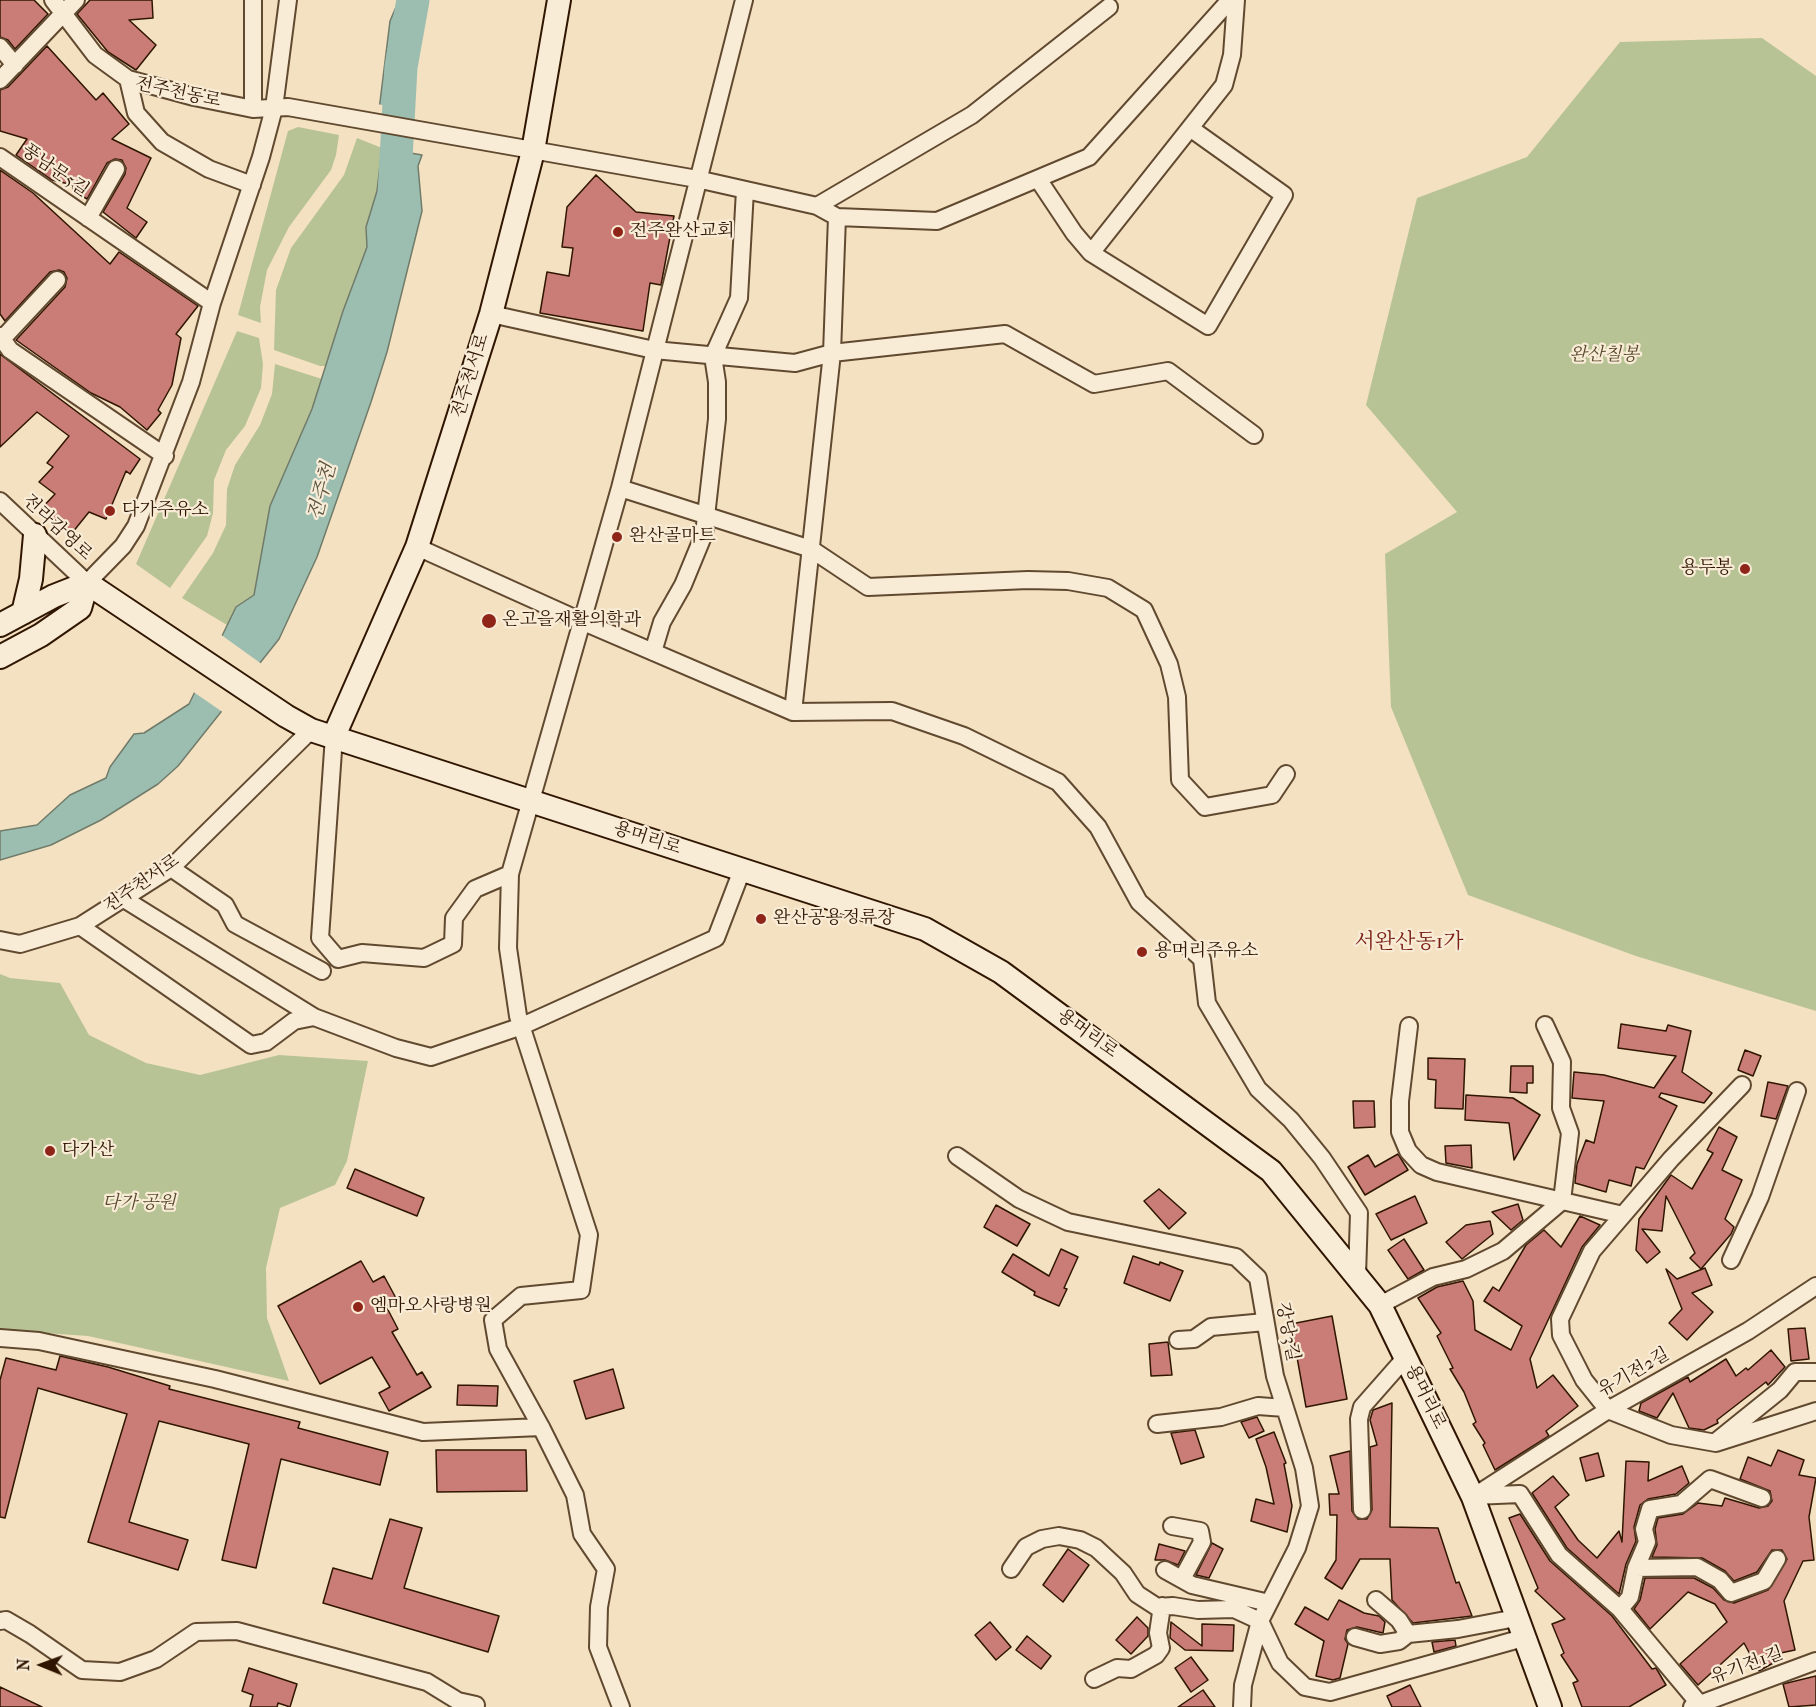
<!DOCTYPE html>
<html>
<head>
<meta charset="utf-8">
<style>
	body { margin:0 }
	#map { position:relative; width:1816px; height:1707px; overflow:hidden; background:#f4e1c1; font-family:"IM FELL French Canon",serif }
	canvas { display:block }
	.north { position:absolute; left:12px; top:1635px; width:60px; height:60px; -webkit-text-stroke:4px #f8ecd7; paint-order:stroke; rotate:271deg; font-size:16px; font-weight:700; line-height:24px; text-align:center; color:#301600 }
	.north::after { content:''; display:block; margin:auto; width:21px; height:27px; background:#301600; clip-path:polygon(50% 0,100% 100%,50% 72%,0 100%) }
</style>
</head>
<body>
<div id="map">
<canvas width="1816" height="1707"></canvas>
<div class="north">N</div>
</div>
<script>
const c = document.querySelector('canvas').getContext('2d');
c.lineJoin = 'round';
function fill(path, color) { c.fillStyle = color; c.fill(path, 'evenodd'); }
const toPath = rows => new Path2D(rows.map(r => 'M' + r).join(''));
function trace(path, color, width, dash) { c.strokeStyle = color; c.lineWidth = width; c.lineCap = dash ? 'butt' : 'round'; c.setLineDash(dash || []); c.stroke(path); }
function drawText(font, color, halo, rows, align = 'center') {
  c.font = font + ' "IM FELL French Canon","Noto Serif KR",serif'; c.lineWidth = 4.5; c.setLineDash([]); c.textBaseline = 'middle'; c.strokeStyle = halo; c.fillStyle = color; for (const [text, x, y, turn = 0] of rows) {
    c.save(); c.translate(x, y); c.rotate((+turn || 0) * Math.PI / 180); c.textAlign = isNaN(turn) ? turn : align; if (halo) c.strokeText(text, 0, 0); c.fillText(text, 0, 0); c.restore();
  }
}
fill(toPath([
	[1762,38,1816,76,1816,1011,1636,956,1468,895,1391,707,1385,554,1457,512,1366,405,1417,198,1527,157,1620,42],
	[298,127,339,135,336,155,331,170,289,227,267,270,260,307,261,323,238,315,288,131],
	[357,138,382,148,377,191,366,227,367,247,326,366,320,366,274,350,276,290,291,248,344,175],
	[237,331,259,338,263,364,261,388,245,426,226,450,214,480,213,513,207,536,170,588,136,564],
	[275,364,322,379,312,409,270,506,254,595,236,607,227,625,182,598,213,553,226,525,227,489,235,465,260,425,272,394],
	[0,974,10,978,60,983,89,1035,146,1063,200,1075,279,1055,368,1061,347,1161,335,1185,280,1208,266,1268,267,1318,289,1381,88,1336,0,1330]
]), '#b8c395');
const water = toPath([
	[399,0,420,0,407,55,407,92,412,117,379,110,390,21,399,0],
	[382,148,422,155,418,166,422,211,387,352,371,402,317,557,279,639,178,766,158,784,101,820,51,845,0,860,0,831,37,825,70,795,106,778,110,767,134,734,144,733,189,704,236,607,254,595,270,506,312,409,343,311,367,247,366,227,377,191,382,148]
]);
fill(water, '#9cbeb1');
trace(water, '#717b6a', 1.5);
fill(toPath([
	[377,104,414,111,415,118,412,120,378,113],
	[220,634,263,665,224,713,192,691]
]), '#f4e1c1');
trace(toPath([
	[394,195,401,67,413,0]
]), '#9cbeb1', 33);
const building = toPath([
	[0,0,34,0,48,14,15,49,8,40,0,37,0,0],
	[90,0,152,0,153,18,129,20,156,45,136,70,108,52,77,14,90,0],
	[47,46,96,100,103,93,129,124,112,139,151,158,127,208,147,222,136,238,103,212,125,174,126,168,122,160,115,159,107,163,87,199,73,190,73,185,52,180,16,155,27,139,0,131,0,90,8,87,47,46],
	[0,170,33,193,110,264,119,252,198,306,176,334,181,338,172,385,158,410,161,413,147,430,120,407,91,393,16,340,65,287,67,278,64,272,59,270,50,272,5,321,0,314,0,170],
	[596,175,636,212,674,216,661,285,650,283,643,331,540,313,547,272,569,276,573,248,562,247,567,207,596,175],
	[0,354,140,459,130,474,126,471,106,519,89,512,72,533,41,509,55,494,39,482,53,467,47,463,69,436,37,412,0,447,0,354],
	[1621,1024,1666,1031,1668,1025,1691,1031,1682,1072,1712,1093,1704,1103,1661,1093,1659,1097,1677,1106,1644,1169,1636,1167,1631,1186,1609,1180,1606,1192,1575,1183,1577,1164,1586,1140,1594,1143,1604,1101,1572,1098,1574,1072,1604,1075,1654,1088,1676,1056,1618,1048,1621,1024],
	[1745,1050,1761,1056,1753,1076,1738,1070,1745,1050],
	[1428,1058,1465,1059,1463,1109,1435,1108,1436,1080,1428,1079,1428,1058],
	[1511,1066,1533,1066,1533,1083,1527,1083,1527,1093,1510,1092,1511,1066],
	[1768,1082,1788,1086,1776,1119,1761,1116,1768,1082],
	[1466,1095,1513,1098,1540,1115,1514,1160,1509,1123,1465,1120,1466,1095],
	[1353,1101,1374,1101,1375,1127,1354,1128,1353,1101],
	[1719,1127,1737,1137,1722,1170,1742,1180,1725,1219,1734,1227,1731,1234,1701,1269,1690,1258,1695,1253,1666,1196,1662,1231,1642,1229,1660,1252,1647,1263,1636,1250,1639,1219,1671,1175,1692,1189,1713,1153,1707,1150,1719,1127],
	[1471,1145,1472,1168,1446,1163,1445,1146,1471,1145],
	[1398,1154,1408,1170,1365,1195,1348,1167,1368,1155,1375,1167,1398,1154],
	[355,1169,424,1198,417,1216,347,1188,355,1169],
	[1159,1189,1186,1213,1169,1229,1144,1201,1159,1189],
	[1415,1196,1427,1223,1391,1240,1376,1214,1415,1196],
	[1518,1204,1523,1220,1511,1230,1492,1212,1518,1204],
	[996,1205,1030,1224,1017,1246,984,1227,996,1205],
	[1580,1216,1600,1225,1582,1247,1530,1359,1537,1388,1553,1375,1578,1406,1546,1431,1549,1436,1495,1470,1483,1445,1485,1443,1473,1424,1476,1422,1464,1392,1450,1369,1453,1368,1437,1336,1441,1333,1418,1298,1437,1287,1463,1281,1473,1301,1475,1330,1511,1350,1522,1326,1484,1301,1493,1287,1499,1291,1526,1245,1544,1230,1561,1247,1580,1216],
	[1490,1221,1493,1234,1462,1259,1446,1242,1466,1225,1490,1221],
	[1404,1239,1424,1270,1408,1279,1388,1250,1404,1239],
	[1061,1249,1078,1257,1064,1288,1067,1289,1059,1306,1034,1295,1035,1292,1002,1272,1013,1254,1049,1276,1061,1249],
	[1133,1256,1159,1265,1160,1262,1183,1271,1170,1301,1124,1283,1133,1256],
	[361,1261,373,1282,384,1276,397,1300,386,1306,398,1329,392,1332,417,1375,422,1372,431,1387,389,1411,379,1393,390,1387,372,1357,320,1384,278,1306,361,1261],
	[1705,1268,1712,1285,1692,1293,1713,1312,1687,1340,1669,1323,1682,1309,1666,1269,1677,1279,1705,1268],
	[1332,1316,1347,1399,1306,1407,1291,1324,1332,1316],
	[1805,1328,1809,1359,1791,1361,1788,1329,1805,1328],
	[1168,1342,1172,1375,1151,1376,1149,1344,1168,1342],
	[1771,1350,1785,1367,1768,1385,1766,1382,1717,1420,1718,1423,1704,1430,1689,1428,1673,1393,1657,1418,1639,1411,1641,1403,1688,1377,1690,1382,1726,1359,1736,1376,1746,1368,1748,1370,1771,1350],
	[60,1356,108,1367,170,1386,169,1389,300,1422,298,1428,388,1452,380,1485,281,1459,256,1568,222,1560,249,1444,159,1421,129,1522,188,1540,178,1570,88,1542,127,1414,38,1388,5,1518,0,1517,0,1380,6,1358,56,1370,60,1356],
	[613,1369,624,1408,586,1419,574,1381,613,1369],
	[458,1385,498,1386,497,1406,457,1405,458,1385],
	[1392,1403,1390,1527,1438,1528,1456,1583,1459,1582,1472,1616,1413,1623,1392,1600,1390,1559,1360,1559,1342,1589,1325,1578,1336,1560,1337,1515,1330,1515,1329,1494,1339,1494,1330,1456,1350,1451,1352,1511,1358,1519,1367,1519,1372,1510,1370,1447,1377,1445,1370,1420,1373,1410,1392,1403],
	[1257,1417,1264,1431,1249,1438,1241,1422,1257,1417],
	[1195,1430,1204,1457,1181,1464,1171,1433,1195,1430],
	[1274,1432,1286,1463,1284,1464,1292,1506,1287,1532,1251,1521,1256,1499,1274,1504,1266,1467,1256,1439,1274,1432],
	[436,1450,526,1450,527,1491,437,1492,436,1450],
	[1778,1450,1804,1460,1799,1475,1816,1478,1809,1517,1814,1560,1803,1561,1784,1601,1795,1650,1771,1655,1775,1662,1759,1671,1744,1643,1698,1685,1680,1664,1727,1622,1715,1604,1688,1592,1650,1629,1634,1609,1640,1600,1645,1578,1694,1578,1713,1588,1724,1600,1734,1603,1768,1590,1787,1559,1782,1550,1772,1550,1757,1572,1734,1581,1725,1571,1702,1558,1652,1557,1657,1545,1655,1529,1658,1518,1683,1514,1698,1503,1722,1506,1725,1498,1759,1508,1768,1506,1772,1501,1770,1491,1740,1479,1748,1457,1771,1466,1778,1450],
	[1598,1453,1604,1476,1586,1481,1580,1458,1598,1453],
	[1626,1461,1649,1462,1648,1481,1682,1466,1689,1483,1676,1494,1648,1499,1640,1505,1634,1527,1636,1541,1626,1564,1619,1594,1567,1548,1532,1493,1553,1476,1569,1495,1555,1507,1578,1540,1597,1558,1619,1531,1622,1542,1626,1461],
	[1520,1514,1550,1561,1612,1616,1652,1669,1656,1668,1666,1685,1629,1707,1582,1707,1573,1683,1578,1681,1561,1655,1564,1653,1552,1624,1565,1619,1535,1591,1538,1588,1509,1518,1520,1514],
	[390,1519,422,1528,404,1588,499,1616,488,1652,323,1603,333,1568,372,1579,390,1519],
	[1212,1543,1223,1549,1209,1578,1196,1575,1212,1543],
	[1159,1544,1185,1551,1178,1565,1165,1560,1155,1560,1159,1544],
	[1068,1549,1089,1565,1063,1602,1043,1585,1068,1549],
	[1339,1600,1364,1613,1379,1616,1385,1622,1383,1633,1357,1627,1347,1630,1345,1639,1348,1644,1340,1678,1333,1680,1316,1676,1324,1641,1295,1624,1305,1607,1328,1620,1339,1600],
	[1137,1617,1148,1628,1148,1636,1131,1654,1116,1640,1137,1617],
	[990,1622,1011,1647,996,1660,975,1635,990,1622],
	[1171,1622,1202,1646,1202,1624,1234,1625,1233,1651,1185,1650,1170,1638,1171,1622],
	[1027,1636,1051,1656,1041,1669,1016,1650,1027,1636],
	[1455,1640,1456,1646,1434,1652,1432,1642,1455,1640],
	[1191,1657,1208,1680,1191,1692,1175,1668,1191,1657],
	[249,1668,297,1684,290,1707,278,1703,277,1707,250,1707,253,1695,242,1691,249,1668],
	[1816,1676,1816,1705,1789,1707,1783,1684,1816,1676],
	[1410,1685,1421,1707,1392,1707,1387,1696,1410,1685],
	[0,1687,42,1707,0,1707,0,1687],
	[1203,1690,1215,1707,1178,1707,1203,1690]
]);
fill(building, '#c97d76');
trace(building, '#301600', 1.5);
const street = toPath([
	[53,0,95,55,128,79,194,97,253,109,288,107,697,179,817,206,837,217,937,221,1089,157,1230,0],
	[253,0,253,109],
	[0,47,15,65],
	[128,79,136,113,162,142,209,169,252,185],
	[0,80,76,0],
	[1190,128,1224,85,1232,55,1236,0],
	[0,157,212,303],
	[1038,179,1074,233,1091,253,1208,326,1284,195,1190,128,1091,253],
	[817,206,972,115,1109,7],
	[88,218,116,169],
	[491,314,654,350,795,363,832,353,837,217],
	[0,336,10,350,165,456],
	[2,339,57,280],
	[620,488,811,549,868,587,1028,580,1068,581,1108,588,1144,610,1169,664,1177,697,1180,780,1205,807,1272,795,1286,774],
	[0,501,87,583,123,546,136,526,191,382,212,303,261,157,274,108,288,0],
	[417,547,581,621,793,712,832,353,1005,334,1094,384,1168,371,1254,435],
	[653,652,662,622,683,585,704,534,717,419,717,382,713,356,739,298,745,190],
	[793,712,892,711,964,736,1058,782,1098,827,1139,902,1202,959,1207,1003,1258,1089,1291,1120,1322,1158,1359,1213,1357,1276],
	[334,736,320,938,338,959,362,953,424,958,453,944,454,918,475,889,510,874],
	[171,868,225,905,235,924,322,971],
	[124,899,314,1017],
	[80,926,251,1045,266,1042,294,1021,314,1017,396,1048,431,1057,522,1026,716,938,742,870],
	[0,940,20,944,80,926,171,868,311,730],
	[1409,1026,1400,1101,1400,1132,1408,1151,1421,1165,1437,1172,1623,1215,1592,1251,1560,1319,1561,1335,1584,1380,1608,1410,1671,1435,1716,1443,1816,1411],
	[957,1156,1019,1199,1068,1222,1236,1257,1258,1278,1275,1376,1304,1468,1310,1506,1297,1548,1260,1621,1243,1685,1242,1707],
	[1623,1215,1671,1159,1742,1085],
	[1731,1260,1760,1197,1797,1091],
	[1380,1305,1433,1277,1466,1269,1503,1251,1562,1201,1570,1133,1561,1108,1562,1062,1545,1025],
	[0,1338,39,1341,215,1379,423,1432,541,1427],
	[1178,1340,1194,1339,1211,1327,1265,1322],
	[1157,1424,1221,1417,1258,1406,1285,1408],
	[1718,1440,1780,1390,1795,1372,1816,1372],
	[1474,1496,1520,1494,1559,1555,1620,1609,1702,1707],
	[1473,1497,1608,1410,1748,1331,1816,1286],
	[1362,1510,1359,1419,1362,1407,1406,1357],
	[1172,1526,1200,1531,1202,1542,1182,1579],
	[1636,1568,1697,1567,1720,1580,1731,1593,1764,1581,1777,1559],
	[1011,1569,1026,1547,1042,1539,1059,1536,1080,1540,1096,1548,1123,1573,1137,1594,1157,1607,1173,1606,1198,1610,1234,1609,1260,1621,1280,1663,1305,1687,1330,1692,1523,1638],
	[1165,1570,1192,1585,1269,1603],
	[1376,1600,1399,1620,1408,1634],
	[1620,1609,1630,1597,1636,1568,1647,1542,1644,1529,1650,1509,1681,1504,1710,1479,1762,1498],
	[0,1621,6,1620,30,1634,82,1670,120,1672,156,1659,196,1632,237,1631,427,1682,458,1701,476,1705],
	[1355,1637,1380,1644,1399,1641,1408,1634,1458,1629,1516,1618],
	[1094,1679,1117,1668,1131,1669,1156,1655,1161,1648,1158,1633,1162,1606],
	[621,1707,598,1647,599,1607,606,1569,582,1534,575,1495,541,1427,498,1349,493,1320,521,1296,581,1290,589,1235,518,1016,508,948,510,874,620,488,744,0],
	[1692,1707,1816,1661]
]);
const secondary = toPath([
	[87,583,286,716,311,730,925,929,1001,972,1271,1171,1380,1305,1473,1497,1550,1707],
	[23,613,31,579,35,535],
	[0,625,54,596,87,583],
	[0,657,41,635,80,608,87,583],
	[334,736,417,547,491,314,533,151,559,0]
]);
trace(street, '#614930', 20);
trace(secondary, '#301600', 26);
trace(street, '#f8ecd7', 16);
trace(secondary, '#f8ecd7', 22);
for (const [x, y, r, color] of [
	[618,232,6,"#8f2418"],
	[110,511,6,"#8f2418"],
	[617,537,6,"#8f2418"],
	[1745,569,6,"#8f2418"],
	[489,621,8,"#8f2418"],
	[761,919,6,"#8f2418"],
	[1142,952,6,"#8f2418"],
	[50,1151,6,"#8f2418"],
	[358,1307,6,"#8f2418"]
]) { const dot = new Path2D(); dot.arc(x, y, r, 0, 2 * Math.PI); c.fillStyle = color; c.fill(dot); trace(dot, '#f8ecd7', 2); }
drawText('18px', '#301600', '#f8ecd7', [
	["전주천동로",178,93,12],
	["풍남문5길",55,171,35],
	["전주천서로",471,376,-73],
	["전라감영로",57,528,43],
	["용머리로",647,839,18],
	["전주천서로",142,884,-35],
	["용머리로",1087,1034,36],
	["강당3길",1287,1332,79],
	["유기전2길",1634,1373,-30],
	["용머리로",1425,1397,64],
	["유기전1길",1747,1666,-20]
]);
drawText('18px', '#301600', '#f8ecd7', [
	["전주완산교회",630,232],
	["다가주유소",122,511],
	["완산골마트",629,537],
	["용두봉",1733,569,"right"],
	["온고을재활의학과",502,621],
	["완산공용정류장",773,919],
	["용머리주유소",1154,952],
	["다가산",62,1151],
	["엠마오사랑병원",370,1307]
], 'left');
drawText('italic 18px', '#594a2d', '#f8ecd7', [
	["완산칠봉",1604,356],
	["다가 공원",139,1204]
]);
drawText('italic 20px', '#56513e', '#f8ecd7', [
	["전주천",323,492,-75]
]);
drawText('21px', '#7a1f14', '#f8ecd7', [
	["서완산동1가",1409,943]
]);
</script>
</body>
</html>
